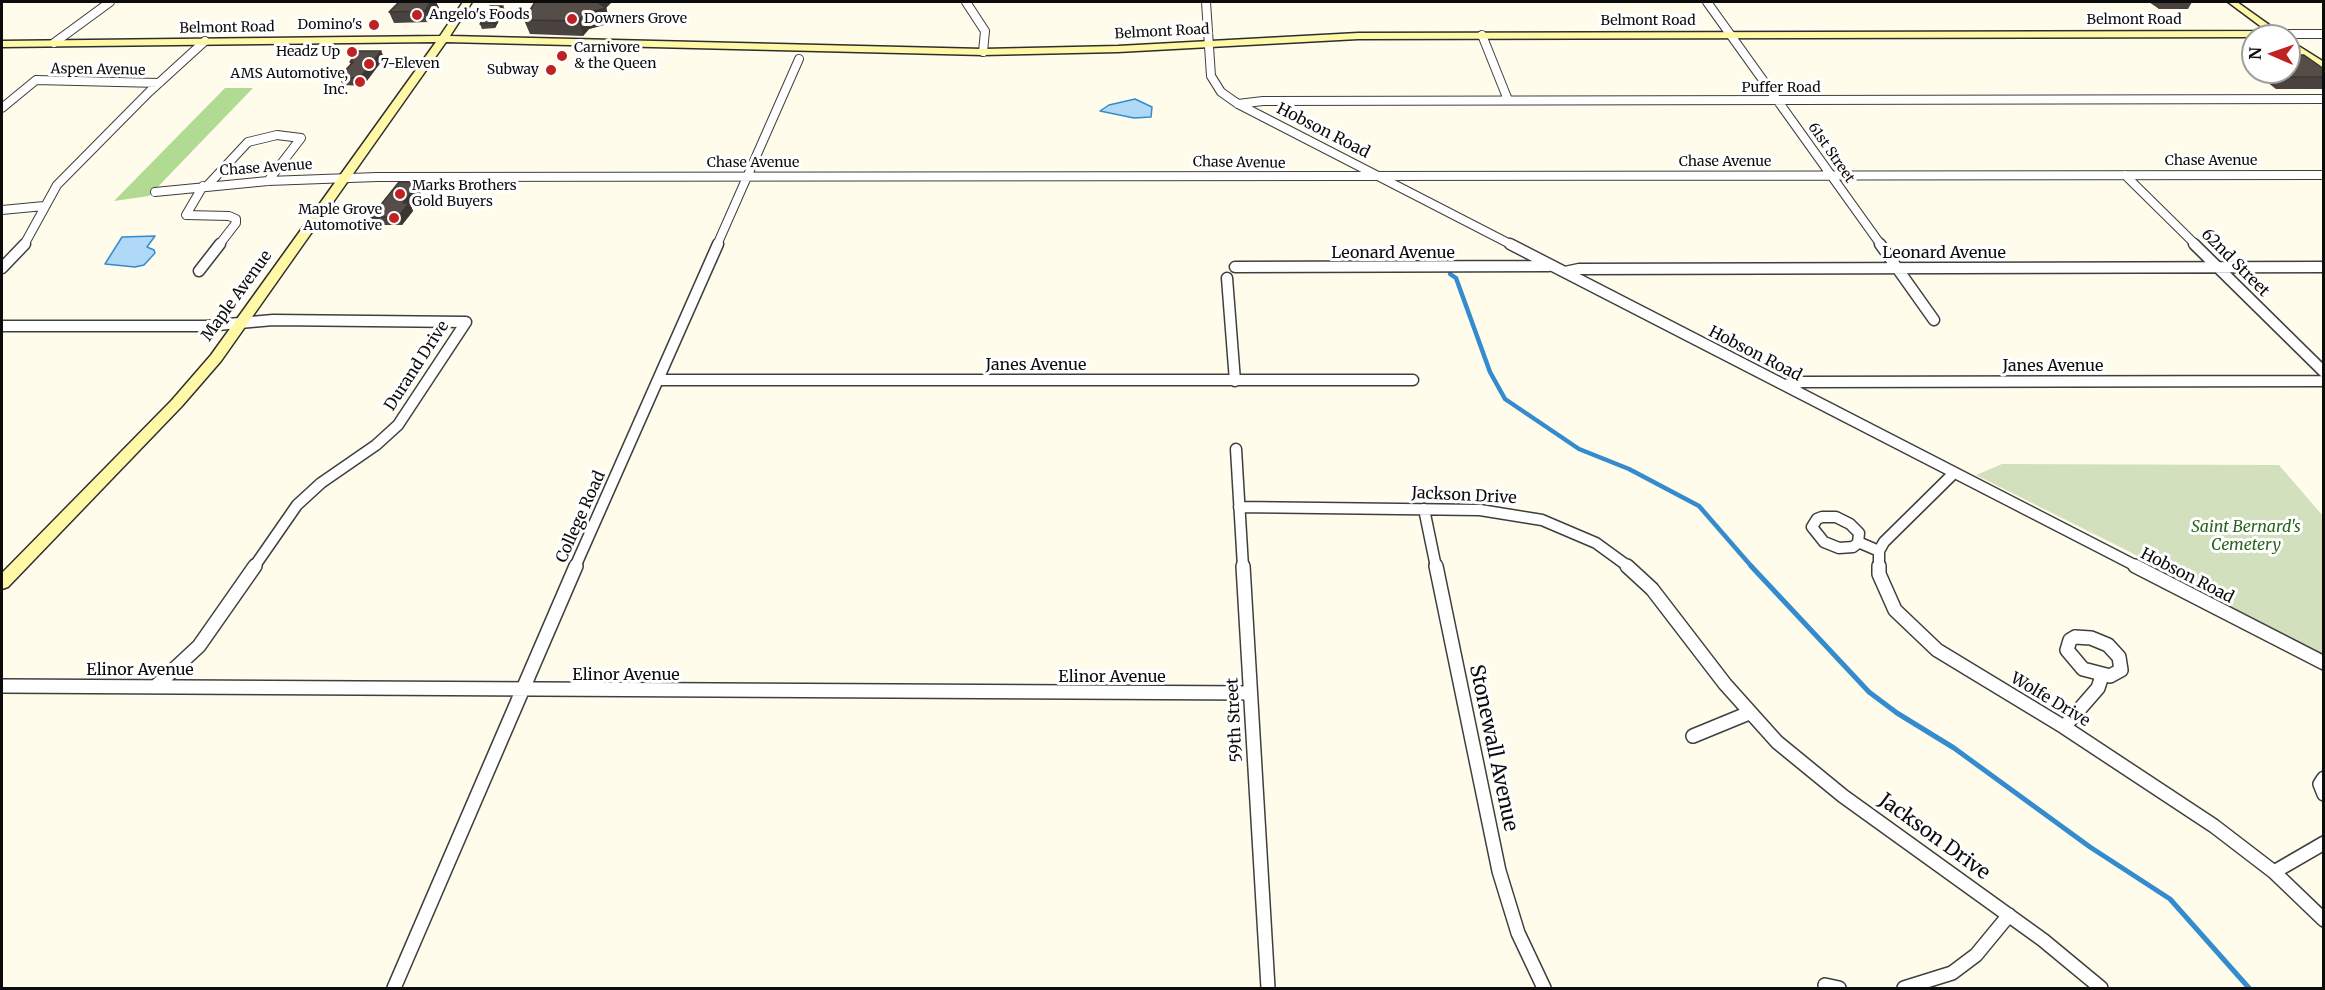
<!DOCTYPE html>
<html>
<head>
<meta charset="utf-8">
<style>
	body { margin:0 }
	#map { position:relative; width:2325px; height:990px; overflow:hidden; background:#fffceb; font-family:Merriweather,serif }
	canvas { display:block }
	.frame { position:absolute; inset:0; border:3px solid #0c0c0c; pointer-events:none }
	.north { position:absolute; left:2241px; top:24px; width:60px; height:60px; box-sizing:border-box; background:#fff; border:2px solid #9e9e9e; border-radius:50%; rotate:272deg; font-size:16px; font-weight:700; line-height:24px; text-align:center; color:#0c0c0c }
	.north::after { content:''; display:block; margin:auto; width:21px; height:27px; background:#be2223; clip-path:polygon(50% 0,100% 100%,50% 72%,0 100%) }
</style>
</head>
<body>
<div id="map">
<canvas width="2325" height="990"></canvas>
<div class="frame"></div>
<div class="north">N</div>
</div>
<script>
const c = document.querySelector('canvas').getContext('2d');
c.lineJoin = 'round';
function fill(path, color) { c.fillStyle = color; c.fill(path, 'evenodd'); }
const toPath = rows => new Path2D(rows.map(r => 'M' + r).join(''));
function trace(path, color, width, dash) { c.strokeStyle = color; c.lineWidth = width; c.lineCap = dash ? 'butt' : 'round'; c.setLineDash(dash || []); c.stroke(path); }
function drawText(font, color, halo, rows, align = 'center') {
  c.font = font + ' Merriweather,serif'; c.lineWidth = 6; c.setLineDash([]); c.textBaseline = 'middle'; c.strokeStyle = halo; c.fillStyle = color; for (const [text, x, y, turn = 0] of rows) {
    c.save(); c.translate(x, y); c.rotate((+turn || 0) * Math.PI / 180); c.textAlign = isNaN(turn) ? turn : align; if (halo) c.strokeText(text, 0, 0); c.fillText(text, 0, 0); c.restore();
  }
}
fill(toPath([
	[225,88,253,88,149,196,114,201]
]), '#b1da93');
fill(toPath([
	[2002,464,2279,465,2323,516,2323,656,2204,595,2130,552,1976,475]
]), '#d3e0bd');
const water = toPath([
	[1135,99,1152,107,1151,117,1134,118,1100,111,1109,105,1135,99],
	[155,236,147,247,154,250,155,253,144,265,135,267,105,264,122,237,155,236]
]);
fill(water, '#afd9f7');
trace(water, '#348ccf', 1.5);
trace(toPath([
	[1439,255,1442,261],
	[1450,274,1456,278,1490,372,1505,399,1579,449,1629,469,1699,506,1752,567]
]), '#348ccf', 4.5);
trace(toPath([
	[1751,566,1869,692,1897,713,1954,748,2090,847,2170,899,2249,988]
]), '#348ccf', 5);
const streetFar2 = toPath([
	[966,2,985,31,983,52],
	[1206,2,1211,76,1221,92,1238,104,1512,245],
	[1707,2,1881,245],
	[2276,34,2324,34],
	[1482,35,1508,100],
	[54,43,110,2],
	[1238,104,1263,101,2324,99],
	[2,108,36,80,159,83],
	[2125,175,2196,245],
	[203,186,186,215,229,216,236,219,236,223,219,245],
	[207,186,248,142,277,135,301,138,268,181],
	[155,192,268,181,377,177,2324,175],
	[2,210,44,206],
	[24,245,57,185,149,92,205,41],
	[717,245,799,59]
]);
const streetFar1 = toPath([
	[1510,244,2138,567],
	[1880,244,1934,320],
	[2194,244,2324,372],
	[1235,267,1549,266],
	[2,268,25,244],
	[199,271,220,244],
	[1565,272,1579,269,2324,267],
	[1227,278,1235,381],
	[2,326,206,326,273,320,466,322,398,425,376,445,321,483,297,505,254,567],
	[659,380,1413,380],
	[1784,385,1802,382,2324,381],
	[1236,449,1243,567],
	[1239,507,1480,510,1542,520,1596,543,1629,567],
	[1424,509,1436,567],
	[1822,517,1836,517,1850,524,1859,533,1858,543,1853,547,1839,548,1824,542,1812,527,1817,519,1822,517],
	[1858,542,1879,551],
	[575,567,718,244],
	[1879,567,1879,551,1884,542,1953,474]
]);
const street = toPath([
	[1243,566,1268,988],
	[1436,566,1499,871,1518,933,1544,988],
	[1627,566,1652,589,1725,684,1777,742,1843,796,2043,940,2101,988],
	[1879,566,1879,574,1895,610,1937,650,2064,727,2214,826,2274,872,2324,920],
	[2135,566,2324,663],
	[2075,637,2091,638,2108,645,2119,657,2121,670,2110,676,2083,669,2067,650,2070,640,2075,637],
	[2,686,1250,693],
	[155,687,199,646,255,566],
	[2064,727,2098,688,2102,676],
	[1693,736,1749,713],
	[2324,778,2320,784,2324,794],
	[2274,872,2324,843],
	[1825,985,1839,988],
	[394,988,576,566],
	[1904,988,1952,973,1976,955,2009,915]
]);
const secondary = toPath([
	[463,2,472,2,450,36,983,49,1118,46,1358,33,2267,31,2228,2,2237,2,2282,34,2253,37,1358,39,1118,52,983,55,446,42,221,361,182,406,8,587,2,589,2,573,172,400,211,355,436,42,2,47,2,41,440,36,463,2],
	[2289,40,2324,62,2324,70,2289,47,2289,40]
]);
trace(streetFar2, '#3f3f3f', 10);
trace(streetFar1, '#3f3f3f', 13);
trace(street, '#3f3f3f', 16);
trace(secondary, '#2e2e2e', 3);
trace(streetFar2, '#fff', 8);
trace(streetFar1, '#fff', 10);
trace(street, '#fff', 13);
fill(secondary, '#fff8a6');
fill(toPath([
	[399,2,436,2,439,8,429,22,394,23,389,12],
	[2149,2,2192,2,2188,9,2159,9],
	[606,8,611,23,589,29,583,36,530,34,524,20],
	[505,10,495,28,482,29,480,24],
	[381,51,384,58,363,86,343,85,339,77,351,65,350,62],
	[2253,60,2253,71,2248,68],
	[2324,69,2324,89,2276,89,2254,72,2289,72],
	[419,182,423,190,411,206,413,211,402,225,375,225,371,217]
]), '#49423e');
fill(toPath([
	[431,2,436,2,439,8,429,22,425,11],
	[596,2,612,2,606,8,611,23,589,29,583,36,579,21],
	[503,6,505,10,495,28,493,23],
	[381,51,384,58,363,86,360,78],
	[419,182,423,190,411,206,413,211,402,225,398,217,403,203]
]), '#3c3632');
const building = toPath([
	[399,2,431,2,425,11,389,12,399,2],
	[535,2,597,2,606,8,584,14,579,21,524,20,535,2],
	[490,6,503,6,493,23,480,24,490,6],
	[358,51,381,51,360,78,339,77,353,62,350,62,358,51],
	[2289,55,2304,55,2324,69,2324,77,2284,77,2277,72,2289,72,2289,55],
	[399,182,419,182,403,203,409,203,398,217,371,217,399,182]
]);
fill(building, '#554d48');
trace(building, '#3c3632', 1.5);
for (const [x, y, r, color] of [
	[417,15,6,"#be2223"],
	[572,19,6,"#be2223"],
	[374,25,6,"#be2223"],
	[352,52,6,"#be2223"],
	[562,56,6,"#be2223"],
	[369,64,6,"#be2223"],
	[551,70,6,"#be2223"],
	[360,82,6,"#be2223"],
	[400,194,6,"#be2223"],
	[394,218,6,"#be2223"]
]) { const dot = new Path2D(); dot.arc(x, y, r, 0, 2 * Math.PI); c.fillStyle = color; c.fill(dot); trace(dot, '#fff', 2); }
drawText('14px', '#0c0c0c', '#fff', [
	["Angelo's Foods",429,15],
	["Downers Grove",584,19],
	["Domino's",362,25,"right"],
	["Carnivore",574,48],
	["& the Queen",574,64],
	["Headz Up",340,52,"right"],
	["7-Eleven",381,64],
	["Subway",539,70,"right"],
	["AMS Automotive,",348,74,"right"],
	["Inc.",348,90,"right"],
	["Marks Brothers",412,186],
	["Gold Buyers",412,202],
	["Maple Grove",382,210,"right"],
	["Automotive",382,226,"right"]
], 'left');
drawText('14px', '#0c0c0c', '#fff', [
	["Belmont Road",2134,20],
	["Belmont Road",1648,21],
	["Belmont Road",227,28,-1],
	["Belmont Road",1162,32,-3],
	["Aspen Avenue",98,70,1],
	["Puffer Road",1781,88],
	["61st Street",1831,153,55],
	["Chase Avenue",2211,161],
	["Chase Avenue",1725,162],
	["Chase Avenue",753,163],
	["Chase Avenue",1239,163,1],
	["Chase Avenue",266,168,-4]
]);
drawText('16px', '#0c0c0c', '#fff', [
	["Hobson Road",1323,131,27],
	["Leonard Avenue",1393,253],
	["Leonard Avenue",1944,253],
	["62nd Street",2235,263,45],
	["Maple Avenue",237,296,-54],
	["Hobson Road",1755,354,27],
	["Janes Avenue",1036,365],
	["Durand Drive",417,366,-57],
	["Janes Avenue",2053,366],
	["Jackson Drive",1464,496,3],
	["College Road",581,517,-66],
	["Hobson Road",2187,576,27],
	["Elinor Avenue",140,670],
	["Elinor Avenue",626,675],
	["Elinor Avenue",1112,677],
	["Wolfe Drive",2050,700,31],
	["59th Street",1235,720,-93]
]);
drawText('italic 16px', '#28641c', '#fff', [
	["Saint Bernard's",2246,527],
	["Cemetery",2246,545]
]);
drawText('20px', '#0c0c0c', '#fff', [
	["Stonewall Avenue",1493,748,78],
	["Jackson Drive",1934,837,36]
]);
</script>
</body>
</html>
